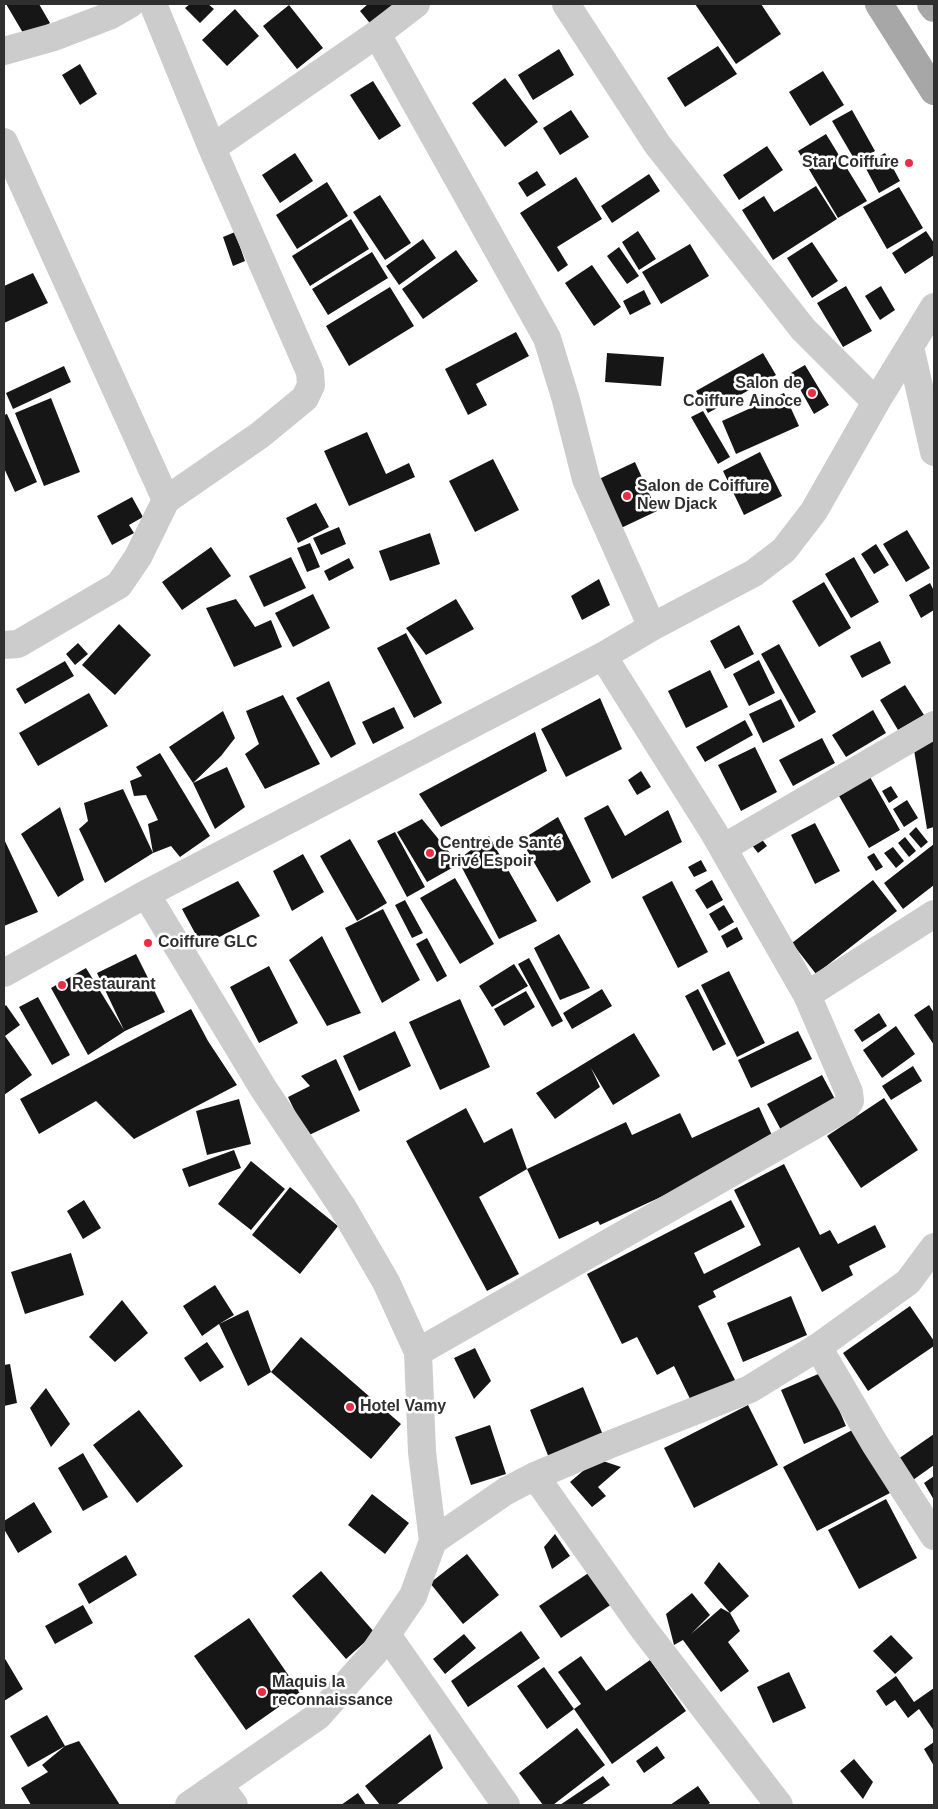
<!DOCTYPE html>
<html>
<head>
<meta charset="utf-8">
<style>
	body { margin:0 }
	#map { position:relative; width:938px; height:1809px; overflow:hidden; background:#fff; font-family:Arial,sans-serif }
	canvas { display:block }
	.frame { position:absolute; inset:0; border:5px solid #2f2f2f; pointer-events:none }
</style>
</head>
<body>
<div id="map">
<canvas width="938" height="1809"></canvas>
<div class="frame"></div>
</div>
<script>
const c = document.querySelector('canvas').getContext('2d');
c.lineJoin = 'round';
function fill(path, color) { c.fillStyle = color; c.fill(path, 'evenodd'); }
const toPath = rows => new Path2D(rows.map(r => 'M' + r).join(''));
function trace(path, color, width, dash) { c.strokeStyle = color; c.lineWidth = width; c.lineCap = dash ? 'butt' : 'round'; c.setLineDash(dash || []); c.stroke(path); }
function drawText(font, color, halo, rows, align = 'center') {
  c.font = font + ' Arial,sans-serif'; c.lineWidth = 5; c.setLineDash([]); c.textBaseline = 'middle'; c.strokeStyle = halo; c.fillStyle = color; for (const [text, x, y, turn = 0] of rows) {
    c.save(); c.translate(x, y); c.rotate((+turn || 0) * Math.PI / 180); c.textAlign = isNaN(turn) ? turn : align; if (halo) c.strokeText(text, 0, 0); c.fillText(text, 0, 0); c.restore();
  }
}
fill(toPath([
	[6,4,39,4,50,23,26,38],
	[190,4,208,4,214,9,200,23,185,8],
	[368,4,401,4,373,27,360,11],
	[695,4,761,4,781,34,736,64],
	[289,5,323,48,297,69,263,26],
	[235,9,259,36,227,66,202,40],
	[718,46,737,74,685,107,667,78],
	[559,49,574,75,533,100,518,75],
	[80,64,97,94,80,105,62,75],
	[823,71,844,105,810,126,789,92],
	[505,78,538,122,505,147,472,103],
	[373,81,401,126,379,140,350,95],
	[571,110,589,137,560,155,543,128],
	[852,110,875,151,856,162,832,121],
	[826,134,867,201,838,218,798,151],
	[767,146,783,170,739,200,723,175],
	[295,153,313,181,280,203,262,175],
	[885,153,900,181,879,193,864,165],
	[537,171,546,185,527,197,518,183],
	[649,174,660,191,612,223,601,206],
	[576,177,602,219,557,247,568,265,558,272,520,213],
	[327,182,348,216,297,249,276,215],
	[816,186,837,219,773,260,742,210,764,196,774,212],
	[899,187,923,228,887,249,863,207],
	[380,195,411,243,385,260,353,212],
	[351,219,369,249,310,286,292,256],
	[638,231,656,259,639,270,622,242],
	[926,231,934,243,934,255,905,274,892,253],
	[235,232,245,261,233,266,223,237],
	[423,239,436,258,399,285,386,266],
	[812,242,838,281,812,298,787,258],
	[690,244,709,276,661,304,642,272],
	[619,247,639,276,627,284,607,256],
	[456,250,478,281,423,319,402,289],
	[372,252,388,278,328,315,312,289],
	[592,265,621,307,594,326,565,283],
	[33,273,48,303,4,323,4,286],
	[846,286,872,331,843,347,817,303],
	[881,286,895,310,880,320,865,296],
	[390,287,414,326,349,366,326,326],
	[644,290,651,304,630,315,623,301],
	[516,332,529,356,476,384,487,405,468,415,445,369],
	[607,353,664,357,661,386,605,382],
	[763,353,776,375,708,413,696,391],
	[805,365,829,405,814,414,791,373],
	[64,366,71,382,13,409,6,393],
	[784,393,799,426,736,454,722,421],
	[51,398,80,472,44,486,15,413],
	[703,411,730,457,718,464,691,417],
	[7,414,37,482,15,492,4,468,4,415],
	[367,432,386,474,409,463,415,477,349,506,324,451],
	[760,452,782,496,744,515,723,471],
	[493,459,519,510,475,532,449,481],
	[635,462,657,511,621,528,599,479],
	[132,497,143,517,129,525,134,533,112,545,97,516],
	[316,503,329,527,298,543,286,518],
	[339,527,346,544,321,555,313,538],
	[907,530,930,568,906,582,883,544],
	[430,533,440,564,390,581,379,551],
	[310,543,320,567,307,572,297,548],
	[876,544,889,565,874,574,861,554],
	[211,547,231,576,182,610,162,582],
	[291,557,306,588,264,607,249,576],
	[854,557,879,602,851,618,825,574],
	[349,558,354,568,329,581,324,571],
	[599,579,610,605,582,620,571,596],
	[824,582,851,628,819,647,792,601],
	[930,583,934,591,934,610,921,618,909,595],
	[313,594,330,628,293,647,275,613],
	[236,599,255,627,271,620,282,647,234,667,206,608],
	[456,599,474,629,426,655,406,628],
	[119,624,151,655,115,695,82,665],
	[739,625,754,654,725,669,710,641],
	[406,633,442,703,414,718,377,648],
	[880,641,891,663,862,678,850,656],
	[78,643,88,654,75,665,66,654],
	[779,644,816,712,799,722,761,654],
	[759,660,775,693,749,706,733,674],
	[65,661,74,676,25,704,16,689],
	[710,670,728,707,686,728,668,691],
	[329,681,356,744,331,758,296,698],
	[905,685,924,715,898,730,880,700],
	[89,693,108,726,38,766,19,733],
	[283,695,320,764,265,789,245,754,259,744,246,711],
	[600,698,622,749,566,777,541,729],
	[781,699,795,727,763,743,749,714],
	[394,707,404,728,373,744,362,722],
	[873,710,886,733,846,757,832,735],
	[223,711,235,738,221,756,193,783,169,747],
	[745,720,753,735,705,762,696,747],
	[535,732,547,771,441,827,419,794],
	[822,738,835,763,793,786,779,760],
	[934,740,934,827,927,829,913,744],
	[755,747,777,792,741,811,718,765],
	[160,753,210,836,180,857,171,846,153,853,148,824,158,820,146,795,134,796,130,781,142,776,136,767],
	[227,767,245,807,215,829,193,783],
	[641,771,651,787,637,795,628,780],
	[870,777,900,830,869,848,839,796],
	[891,786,898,797,889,803,882,791],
	[123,789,153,853,105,883,79,829,88,821,84,803],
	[907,800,918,818,904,827,893,809],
	[608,805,625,836,668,810,682,842,612,879,584,818],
	[60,807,84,880,58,897,21,834],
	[558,817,591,882,557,902,521,840],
	[422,819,459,864,427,882,397,832],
	[815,823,840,871,815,884,791,835],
	[916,827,928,842,921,848,909,834],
	[395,832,425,887,407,897,377,841],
	[489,836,537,921,499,939,458,860],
	[760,837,767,846,758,853,751,844],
	[905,837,916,851,909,857,898,843],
	[4,839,38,912,4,926],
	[350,839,387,903,357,921,320,856],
	[934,844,934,885,903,909,884,883],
	[893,847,904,861,896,868,884,853],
	[874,853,883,867,876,871,867,857],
	[303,854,324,892,292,911,273,871],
	[701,860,707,871,694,877,688,867],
	[455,878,494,944,460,964,420,898],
	[712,880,723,900,707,909,695,890],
	[873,880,897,911,816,974,792,943],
	[238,881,260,916,202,946,182,909],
	[672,881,708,952,678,968,642,897],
	[405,900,423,933,412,938,395,905],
	[724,905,734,922,719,931,709,914],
	[383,909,420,980,382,1003,345,928],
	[737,927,743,939,727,948,721,936],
	[559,934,590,988,560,1000,534,948],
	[322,936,361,1013,327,1026,289,960],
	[427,938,447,976,437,982,416,944],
	[136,954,165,1012,125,1031,88,1055,51,988,86,968,124,1030,97,973],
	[529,958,563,1021,552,1027,518,964],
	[514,964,528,986,492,1007,479,986],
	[269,966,298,1023,259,1043,230,987],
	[729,971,765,1043,737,1057,701,985],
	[602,989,612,1006,572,1029,563,1013],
	[698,989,726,1044,713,1051,685,996],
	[526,991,535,1007,504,1026,494,1009],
	[38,997,70,1055,52,1065,19,1007],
	[460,999,490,1067,440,1090,409,1022],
	[6,1005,20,1025,5,1036,32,1075,4,1095,4,1007],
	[929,1005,934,1013,934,1045,914,1015],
	[191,1009,208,1041,237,1085,134,1139,96,1101,39,1134,20,1099],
	[879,1013,887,1026,862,1042,854,1030],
	[896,1026,915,1054,882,1078,863,1050],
	[395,1031,411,1066,359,1091,343,1056],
	[798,1031,812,1059,751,1088,738,1060],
	[634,1033,660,1076,613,1105,591,1068,600,1087,555,1119,536,1093],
	[336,1059,360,1111,307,1136,288,1097,310,1086,301,1076],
	[913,1066,922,1081,891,1100,882,1086],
	[822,1075,836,1101,781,1130,767,1104],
	[884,1098,918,1150,861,1188,827,1136],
	[239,1099,251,1144,207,1155,196,1111],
	[759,1107,776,1144,600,1225,598,1221,559,1239,527,1169,626,1122,632,1135,680,1113,692,1138],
	[466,1108,484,1143,512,1128,527,1169,479,1197,519,1274,487,1291,406,1141],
	[234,1150,241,1168,189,1187,182,1169],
	[251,1161,285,1189,251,1230,218,1204],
	[784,1164,820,1235,830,1230,838,1244,875,1225,886,1247,849,1266,853,1275,822,1292,799,1247,713,1291,716,1297,698,1306,737,1384,694,1407,674,1366,657,1375,637,1337,622,1344,587,1274,731,1200,745,1227,694,1253,704,1274,761,1245,734,1190],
	[290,1187,338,1226,300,1274,252,1235],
	[84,1200,101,1228,83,1239,67,1211],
	[71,1253,84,1295,25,1314,11,1272],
	[215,1285,234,1315,219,1324,248,1310,271,1372,248,1386,219,1324,202,1336,183,1306],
	[791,1296,807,1335,743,1362,727,1323],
	[122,1300,148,1333,115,1362,89,1337],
	[910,1306,934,1341,934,1346,868,1391,843,1353],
	[301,1337,401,1424,371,1459,271,1372],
	[207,1342,224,1367,200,1382,184,1358],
	[475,1348,491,1381,474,1399,454,1358],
	[10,1364,17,1403,4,1406,4,1365],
	[823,1372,846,1426,804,1444,781,1390],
	[583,1387,603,1435,549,1458,530,1410],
	[46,1388,70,1424,51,1447,30,1408],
	[748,1405,778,1465,694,1508,664,1448],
	[139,1410,183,1466,137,1503,93,1445],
	[490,1425,506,1474,471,1485,455,1437],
	[856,1428,890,1493,817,1531,783,1467],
	[934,1434,934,1465,913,1480,898,1459],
	[83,1453,108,1497,83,1511,58,1468],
	[597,1459,621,1467,598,1487,606,1496,592,1507,570,1482],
	[934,1476,934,1500,924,1483],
	[372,1494,409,1523,385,1554,348,1525],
	[886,1499,917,1558,859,1589,828,1530],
	[34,1502,52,1532,18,1553,4,1529,4,1521],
	[555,1534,570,1556,552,1569,544,1547],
	[467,1554,499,1595,463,1624,430,1583],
	[126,1555,137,1575,89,1604,78,1584],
	[719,1562,749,1596,730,1613,704,1583],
	[321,1571,375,1633,346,1659,292,1596],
	[590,1572,612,1604,561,1638,539,1606],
	[692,1593,710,1615,691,1634,721,1608,730,1613,740,1631,728,1642,749,1671,721,1692,683,1640,674,1645,666,1614],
	[83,1605,93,1623,55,1644,45,1626],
	[249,1618,300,1692,246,1730,194,1656],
	[521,1631,540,1658,468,1707,451,1681],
	[464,1634,476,1648,445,1674,433,1659],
	[891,1635,913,1658,895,1674,873,1651],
	[581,1656,606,1691,650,1660,686,1711,612,1764,574,1709,581,1704,558,1672],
	[4,1657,23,1689,4,1701],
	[544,1667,574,1709,547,1729,517,1686],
	[789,1672,806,1708,773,1723,757,1687],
	[896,1676,914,1702,934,1688,934,1731,919,1709,908,1718,895,1700,886,1706,876,1691],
	[47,1715,65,1746,28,1767,10,1736],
	[577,1728,605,1765,553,1805,543,1805,519,1773],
	[430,1734,443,1768,396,1805,380,1805,365,1786],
	[79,1741,120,1805,31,1805,21,1788,48,1772,42,1765,65,1746],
	[934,1742,934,1766,924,1749],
	[657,1746,665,1758,644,1773,636,1761],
	[854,1759,873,1782,863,1799,840,1771],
	[603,1776,610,1785,581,1805,560,1805],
	[698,1786,710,1803,707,1805,670,1805],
	[358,1793,366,1805,341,1805]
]), '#161616');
trace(toPath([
	[566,4,657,144,803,329,876,402],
	[377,34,547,338,566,400,586,479,652,627],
	[4,51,54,37,109,16,130,4],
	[4,142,166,500],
	[212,148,377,34,416,4],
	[910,347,934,452],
	[4,645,18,644,119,585,138,557,166,500,260,435,305,398,311,385,310,372,212,148,153,4],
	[723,848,934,725],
	[146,894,263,1088,343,1208,386,1282,418,1352],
	[4,973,146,894,603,656,652,627,754,573,784,550,814,511,876,402,934,307],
	[807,995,934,914],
	[818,1347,875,1444,934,1536],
	[535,1476,642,1627,779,1805],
	[433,1541,506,1491,535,1476,606,1446,750,1389,818,1347,908,1282,934,1247],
	[387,1635,506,1805],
	[219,1785,234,1805],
	[189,1805,318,1716,374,1653,413,1596,433,1541,422,1452,418,1352,846,1107,850,1101,849,1092,807,995,713,831,603,656]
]), '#ccc', 28);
trace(toPath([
	[879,4,934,91],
	[931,4,934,8]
]), '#a7a7a7', 28);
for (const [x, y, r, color] of [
	[909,163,5,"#ec2b44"],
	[812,393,5,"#ec2b44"],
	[627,496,5,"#ec2b44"],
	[430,853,5,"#ec2b44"],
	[148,943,5,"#ec2b44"],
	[62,985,5,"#ec2b44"],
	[350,1407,5,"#ec2b44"],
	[262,1692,5,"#ec2b44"]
]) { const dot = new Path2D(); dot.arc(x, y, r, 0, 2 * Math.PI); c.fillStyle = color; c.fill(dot); trace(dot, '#fff', 2); }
drawText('bold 16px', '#2f2f2f', '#fff', [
	["Star Coiffure",899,163,"right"],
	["Salon de",802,384,"right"],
	["Coiffure Ainoce",802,402,"right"],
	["Salon de Coiffure",637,487],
	["New Djack",637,505],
	["Centre de Santé",440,844],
	["Privé Espoir",440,862],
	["Coiffure GLC",158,943],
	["Restaurant",72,985],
	["Hotel Vamy",360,1407],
	["Maquis la",272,1683],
	["reconnaissance",272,1701]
], 'left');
</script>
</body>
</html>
